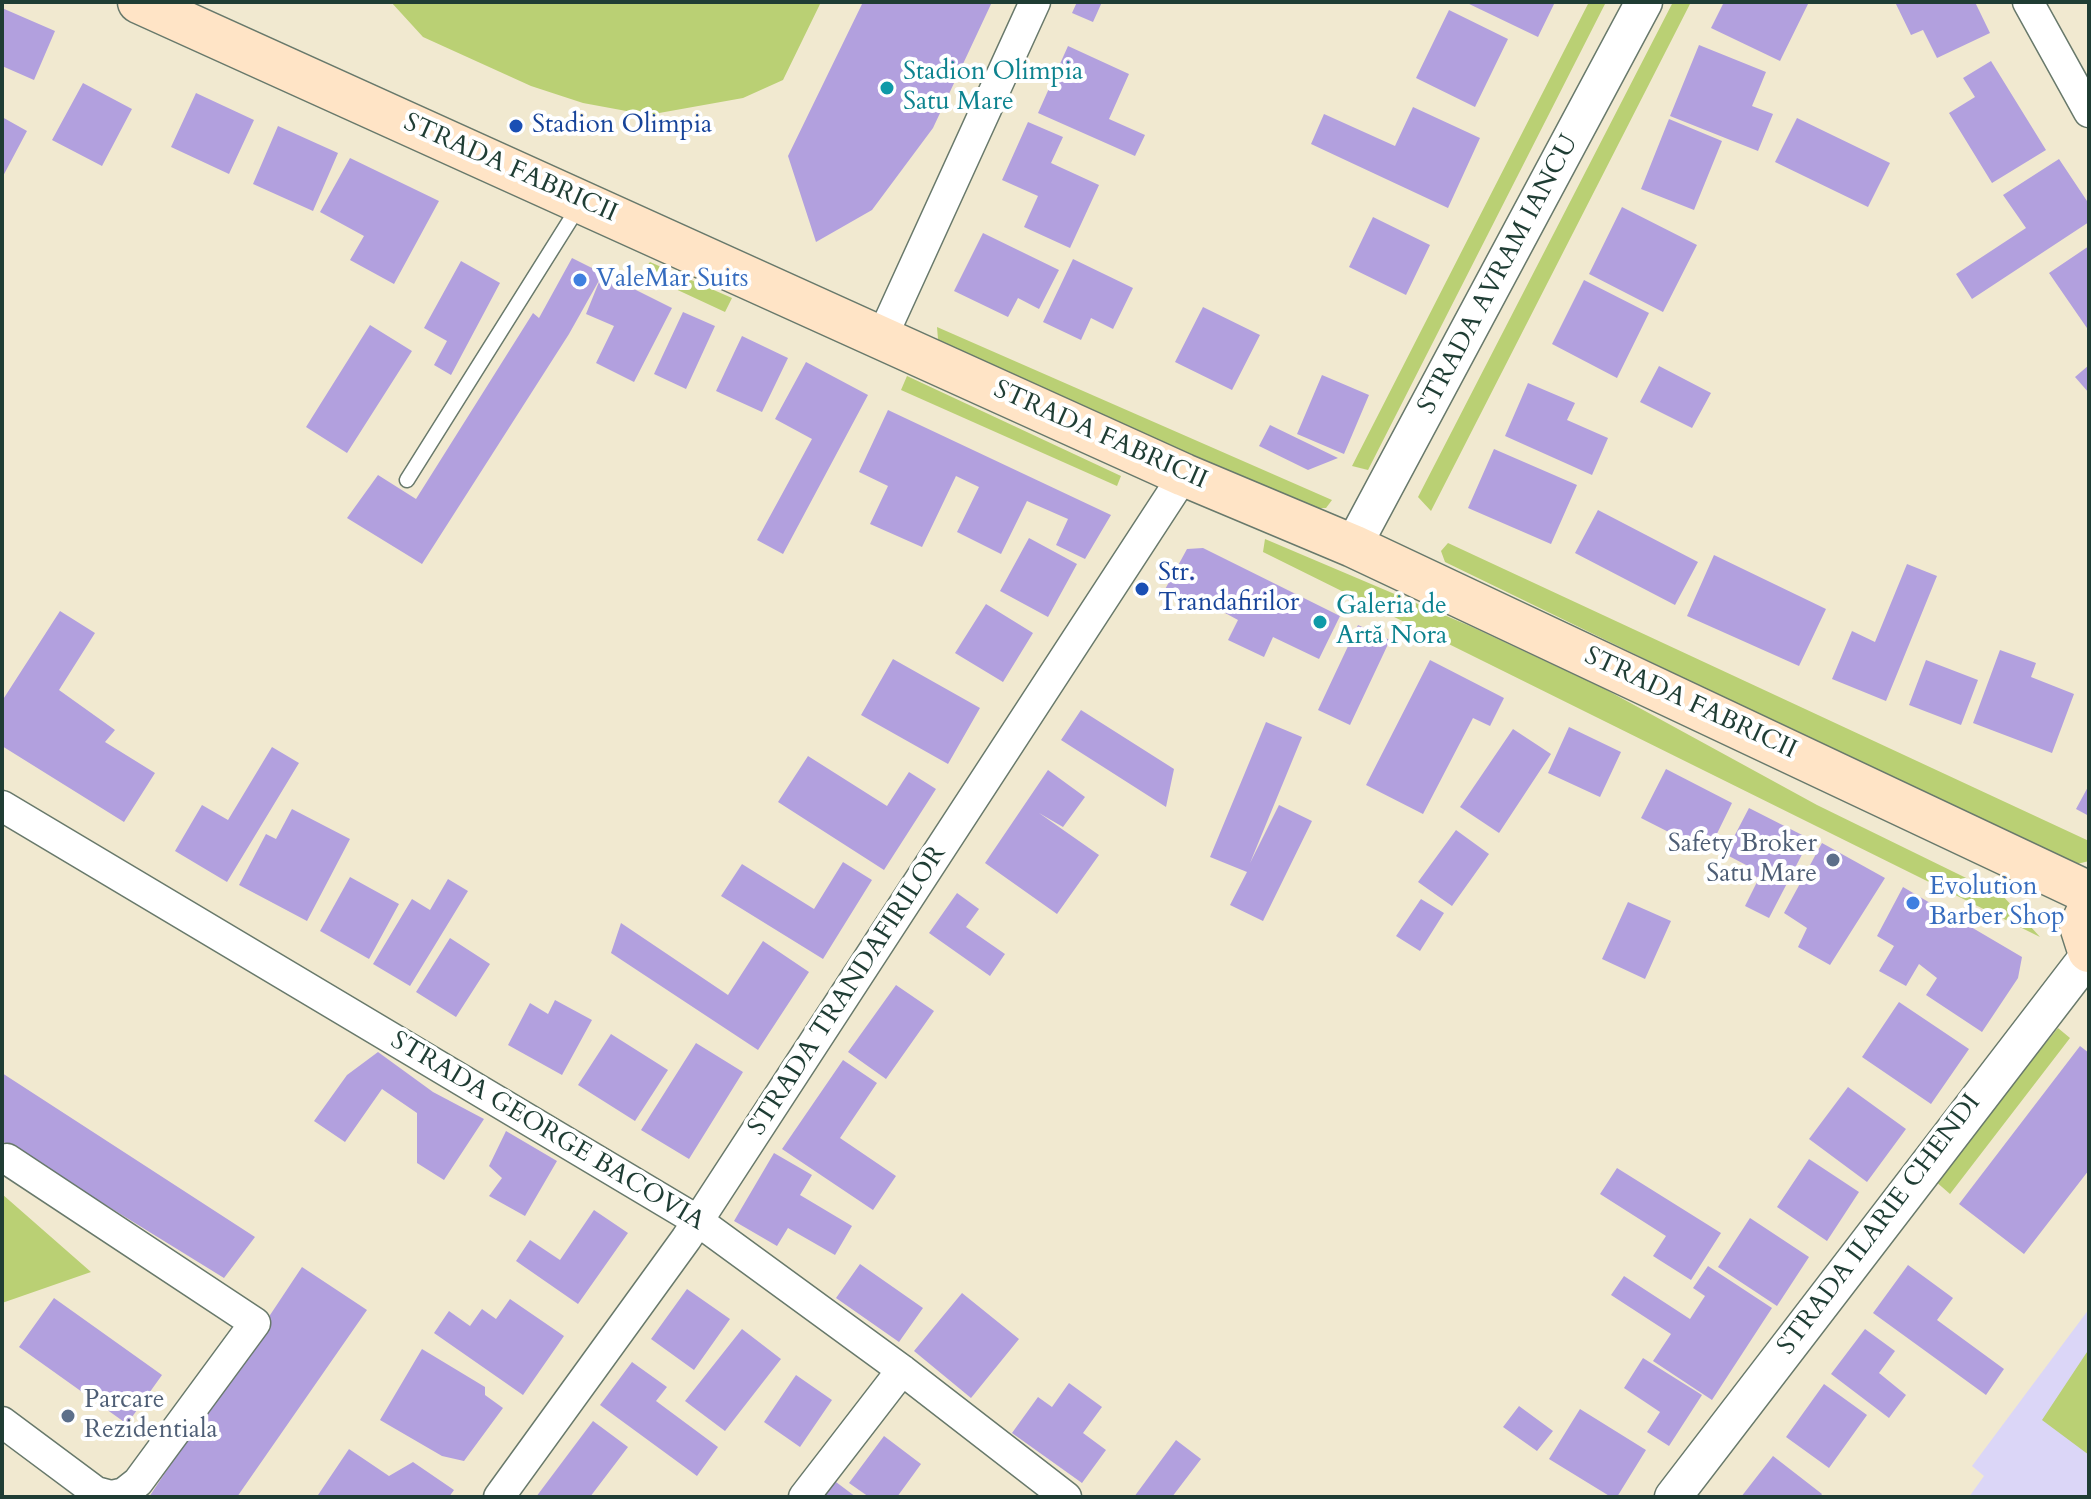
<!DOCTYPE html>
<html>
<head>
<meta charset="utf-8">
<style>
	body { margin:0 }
	#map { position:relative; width:2091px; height:1499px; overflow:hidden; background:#f1e9d0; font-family:Cardo,serif }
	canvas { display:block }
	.frame { position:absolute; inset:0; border:4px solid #1f3d34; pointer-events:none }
</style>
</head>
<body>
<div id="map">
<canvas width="2091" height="1499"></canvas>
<div class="frame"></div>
</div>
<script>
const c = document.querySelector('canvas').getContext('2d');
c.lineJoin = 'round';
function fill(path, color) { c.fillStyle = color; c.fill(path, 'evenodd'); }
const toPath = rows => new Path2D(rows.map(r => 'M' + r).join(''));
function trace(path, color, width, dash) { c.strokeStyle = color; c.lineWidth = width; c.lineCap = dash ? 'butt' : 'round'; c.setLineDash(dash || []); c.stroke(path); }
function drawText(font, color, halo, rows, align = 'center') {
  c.font = font + ' Cardo,serif'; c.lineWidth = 8; c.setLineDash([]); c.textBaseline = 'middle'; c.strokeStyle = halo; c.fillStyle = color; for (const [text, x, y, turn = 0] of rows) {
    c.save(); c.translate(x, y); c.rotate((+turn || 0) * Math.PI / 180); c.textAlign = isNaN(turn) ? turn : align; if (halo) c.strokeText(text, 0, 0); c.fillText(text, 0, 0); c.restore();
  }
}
fill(toPath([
	[2089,1309,2089,1497,1969,1497,1984,1476,1972,1466]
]), '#dbd6f7');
fill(toPath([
	[391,2,821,2,783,80,743,98,648,115,583,103,531,86,423,37],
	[1589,2,1606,2,1368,470,1352,466],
	[1673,2,1691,2,1431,511,1418,497],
	[650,262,732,298,725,312,641,273],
	[937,327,1332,500,1326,508,1318,508,945,350,938,339],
	[907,376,1121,476,1117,486,901,390],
	[1265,539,1470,626,1603,688,1817,805,2003,896,2040,937,1263,552],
	[1448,543,2089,841,2089,861,2077,864,2034,848,1445,562,1441,551],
	[2058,1028,2070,1038,1950,1194,1934,1180],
	[2,1194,91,1272,2,1303],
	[2089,1349,2089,1455,2042,1420]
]), '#bad074');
fill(toPath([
	[863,2,992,2,933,128,872,210,816,242,788,156],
	[1077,2,1102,2,1093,22,1072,13],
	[1465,2,1555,2,1538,37],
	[1724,2,1809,2,1780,61,1711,28],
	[1895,2,1975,2,1990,33,1937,58,1923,30,1911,35],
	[2,8,55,31,34,80,2,66],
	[1449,10,1508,39,1475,107,1416,78],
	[1699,45,1766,72,1752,106,1773,114,1758,151,1670,116],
	[1068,46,1129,74,1109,119,1145,135,1135,156,1038,113],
	[1991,61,2046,150,1992,183,1949,113,1975,97,1963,78],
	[83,83,132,109,102,166,52,140],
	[196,93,254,120,229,174,171,147],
	[1413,107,1480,138,1448,208,1311,144,1324,114,1395,146],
	[2,117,27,131,2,178],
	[1797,118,1890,163,1868,207,1775,162],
	[1669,119,1722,141,1694,210,1641,189],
	[1028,122,1063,137,1051,163,1099,185,1070,248,1024,227,1038,196,1002,180],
	[278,126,338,153,313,211,253,184],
	[350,158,439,201,394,284,350,260,364,236,320,212],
	[2059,159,2089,204,2089,222,1972,299,1956,274,2026,228,2003,195],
	[1622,207,1697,245,1663,312,1589,274],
	[1373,217,1430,245,1406,295,1349,267],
	[983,233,1059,270,1039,309,1018,298,1008,317,954,291],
	[2089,246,2089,331,2049,273],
	[572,258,672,308,634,382,596,363,614,326,586,314,601,277,569,334,422,564,347,518,378,475,416,499,533,313,539,318],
	[1073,259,1133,288,1113,329,1091,318,1081,340,1043,322],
	[461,261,500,283,451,375,434,365,447,341,424,328],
	[1584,280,1649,313,1617,378,1552,344],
	[1203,307,1260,335,1232,390,1175,362],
	[683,312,715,326,686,389,654,374],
	[370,325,412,351,347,453,306,427],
	[742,336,788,358,762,412,716,391],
	[806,362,868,395,783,554,757,540,812,439,775,419],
	[2089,365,2089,393,2075,377],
	[1659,366,1711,393,1692,428,1640,402],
	[1322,375,1369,395,1344,454,1297,434],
	[1528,383,1575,403,1567,420,1608,438,1592,475,1505,436],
	[888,410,1111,515,1085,559,1056,545,1068,519,1027,501,1001,554,957,532,979,487,956,476,922,547,870,524,888,486,859,472],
	[1270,425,1338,458,1308,470,1259,446],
	[1494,449,1577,485,1551,544,1468,508],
	[1598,510,1698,562,1675,605,1575,553],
	[1029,538,1077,564,1048,617,1000,591],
	[1203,548,1340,616,1319,659,1273,637,1264,657,1228,640,1238,620,1192,595,1186,605,1163,593,1187,549],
	[1714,555,1826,609,1799,666,1687,616],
	[1907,564,1937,576,1886,701,1832,679,1852,631,1875,642],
	[986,604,1033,633,1003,682,955,653],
	[60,611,95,633,59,690,115,730,105,742,155,773,124,822,2,746,2,701],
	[1358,625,1390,640,1350,725,1318,710],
	[2000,650,2036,663,2031,677,2074,694,2052,753,1973,723],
	[893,659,980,708,948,764,861,715],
	[1430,660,1504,698,1490,726,1473,718,1423,814,1366,785],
	[1926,660,1978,680,1961,725,1909,705],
	[1081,710,1174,769,1166,807,1061,740],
	[1266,722,1302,737,1250,863,1279,805,1312,821,1263,921,1230,905,1247,872,1210,857],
	[1569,727,1621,752,1600,797,1548,773],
	[1513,729,1551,754,1499,833,1460,807],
	[272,747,299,763,227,882,175,851,202,805,228,820],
	[808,756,887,806,909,772,936,789,884,870,778,802],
	[1666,769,1732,803,1708,852,1641,818],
	[1048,770,1085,797,1063,827,1039,813,1099,855,1057,914,985,863],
	[2089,785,2089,816,2076,809],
	[1749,808,1810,839,1769,918,1745,906,1759,878,1745,872,1748,866,1725,854],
	[292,809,350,839,307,921,239,885,266,834,276,839],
	[1456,830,1489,854,1452,906,1418,882],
	[1822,843,1885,878,1830,965,1798,947,1807,928,1784,913],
	[843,862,872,880,823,959,721,896,742,864,814,909],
	[350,877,399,904,369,959,320,931],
	[448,879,468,891,410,986,373,964,412,899,430,910],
	[1903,887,2022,957,2018,978,1982,1032,1926,995,1937,978,1919,964,1906,986,1879,971,1894,946,1877,936],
	[957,893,979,909,966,927,1005,954,990,976,929,933],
	[1421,899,1444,913,1420,951,1396,936],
	[1628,902,1671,921,1645,979,1602,959],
	[621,923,728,995,763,941,809,972,758,1050,611,953],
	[450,938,490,964,456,1017,416,992],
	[896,985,934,1011,886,1079,848,1052],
	[555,1000,592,1020,562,1075,508,1045,530,1003,548,1014],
	[1899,1002,1969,1049,1931,1104,1862,1057],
	[611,1034,668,1070,635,1121,578,1085],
	[696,1043,743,1072,689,1159,641,1130],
	[2080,1046,2089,1053,2089,1170,2024,1254,1959,1204],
	[378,1052,433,1092,484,1119,444,1180,417,1163,417,1113,382,1089,345,1142,314,1121,347,1075],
	[843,1060,877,1083,840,1138,896,1176,873,1210,782,1149],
	[2,1073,255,1237,224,1278,2,1141],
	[1848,1087,1906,1129,1867,1182,1809,1139],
	[506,1131,557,1161,525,1216,489,1196,502,1178,489,1166],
	[774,1153,812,1175,800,1195,852,1226,835,1255,788,1228,777,1246,734,1221],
	[1809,1159,1859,1192,1827,1241,1777,1207],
	[1617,1168,1721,1233,1691,1280,1653,1256,1666,1236,1600,1194],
	[594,1210,628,1233,578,1304,516,1261,530,1240,560,1260],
	[1750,1218,1809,1257,1777,1306,1718,1267],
	[860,1264,923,1308,899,1342,836,1298],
	[1908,1265,1953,1298,1937,1320,2004,1369,1986,1395,1873,1313],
	[1708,1266,1772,1308,1712,1400,1653,1361,1671,1334,1611,1295,1624,1276,1690,1319,1705,1296,1693,1288],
	[302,1267,367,1310,237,1497,149,1497],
	[687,1289,730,1319,694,1370,651,1339],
	[962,1293,1019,1339,971,1398,914,1351],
	[54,1298,162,1375,127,1424,19,1347],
	[510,1299,564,1336,523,1395,434,1333,449,1311,470,1326,482,1309,496,1319],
	[742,1329,781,1359,725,1431,685,1401],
	[1865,1329,1895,1351,1879,1373,1906,1395,1889,1418,1831,1374],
	[422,1349,485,1387,485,1395,503,1408,464,1461,442,1456,380,1420],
	[1643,1358,1702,1395,1669,1446,1647,1432,1660,1412,1624,1388],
	[632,1362,667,1387,656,1401,718,1447,697,1476,600,1405],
	[796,1375,832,1400,800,1447,764,1422],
	[1069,1383,1102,1407,1083,1433,1106,1450,1082,1483,1012,1433,1038,1397,1052,1407],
	[1824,1384,1867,1415,1829,1468,1786,1437],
	[1519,1406,1553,1431,1537,1451,1503,1427],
	[1580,1409,1646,1450,1617,1497,1611,1497,1549,1459],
	[593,1421,628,1447,590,1497,536,1497],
	[884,1436,921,1464,897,1497,869,1497,849,1483],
	[1176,1440,1201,1459,1172,1497,1134,1497],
	[349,1449,389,1476,413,1462,454,1490,449,1497,322,1497,318,1495],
	[1773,1456,1822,1494,1820,1497,1741,1497],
	[832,1479,856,1497,818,1497]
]), '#b2a0de');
const service = toPath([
	[407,480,579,206]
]);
const minor = toPath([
	[2028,2,2089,112],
	[882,337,1035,2],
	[2,806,698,1221,902,1370,1066,1497],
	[2,1422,96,1492,111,1496,124,1493,138,1482,255,1323,7,1159],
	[499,1497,686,1239,1184,475],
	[804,1497,902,1370]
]);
const tertiary = toPath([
	[1353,546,1644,2],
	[1673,1497,2089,955]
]);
const secondary = toPath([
	[139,2,1184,475,1353,546,2089,893],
	[2089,909,2081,926,2089,951]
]);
trace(service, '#68796b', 17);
trace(minor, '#68796b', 33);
trace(tertiary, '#68796b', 39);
trace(secondary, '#68796b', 45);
trace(service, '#fff', 14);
trace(minor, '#fff', 30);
trace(tertiary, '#fff', 36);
trace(secondary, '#ffe4c6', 42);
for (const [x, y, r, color] of [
	[887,88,8,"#0f9aa8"],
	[516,126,8,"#1a4fb4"],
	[580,280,8,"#3f7fe0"],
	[1142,589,8,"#1a4fb4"],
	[1320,622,8,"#0f9aa8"],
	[1833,860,8,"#5c6f8a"],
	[1913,903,8,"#3f7fe0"],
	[68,1416,8,"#5c6f8a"]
]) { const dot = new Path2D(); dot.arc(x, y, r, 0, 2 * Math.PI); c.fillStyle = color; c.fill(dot); trace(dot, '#fff', 3); }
drawText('26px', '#0d838f', '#fff', [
	["Stadion Olimpia",903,73],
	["Satu Mare",903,103],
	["Galeria de",1336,607],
	["Artă Nora",1336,637]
], 'left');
drawText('26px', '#164399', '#fff', [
	["Stadion Olimpia",532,126],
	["Str.",1158,574],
	["Trandafirilor",1158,604]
], 'left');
drawText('26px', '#1f3d34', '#fff', [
	["STRADA FABRICII",510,169,24],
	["STRADA AVRAM IANCU",1499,275,-62],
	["STRADA FABRICII",1100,436,24],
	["STRADA FABRICII",1690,704,25],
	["STRADA TRANDAFIRILOR",848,991,-57],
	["STRADA GEORGE BACOVIA",547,1132,31],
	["STRADA ILARIE CHENDI",1880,1225,-53]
]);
drawText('26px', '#366cbe', '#fff', [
	["ValeMar Suits",596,280],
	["Evolution",1929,888],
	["Barber Shop",1929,918]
], 'left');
drawText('26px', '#4e5e75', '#fff', [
	["Safety Broker",1817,845],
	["Satu Mare",1817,875],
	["Parcare",84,1401,"left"],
	["Rezidentiala",84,1431,"left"]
], 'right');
</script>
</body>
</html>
